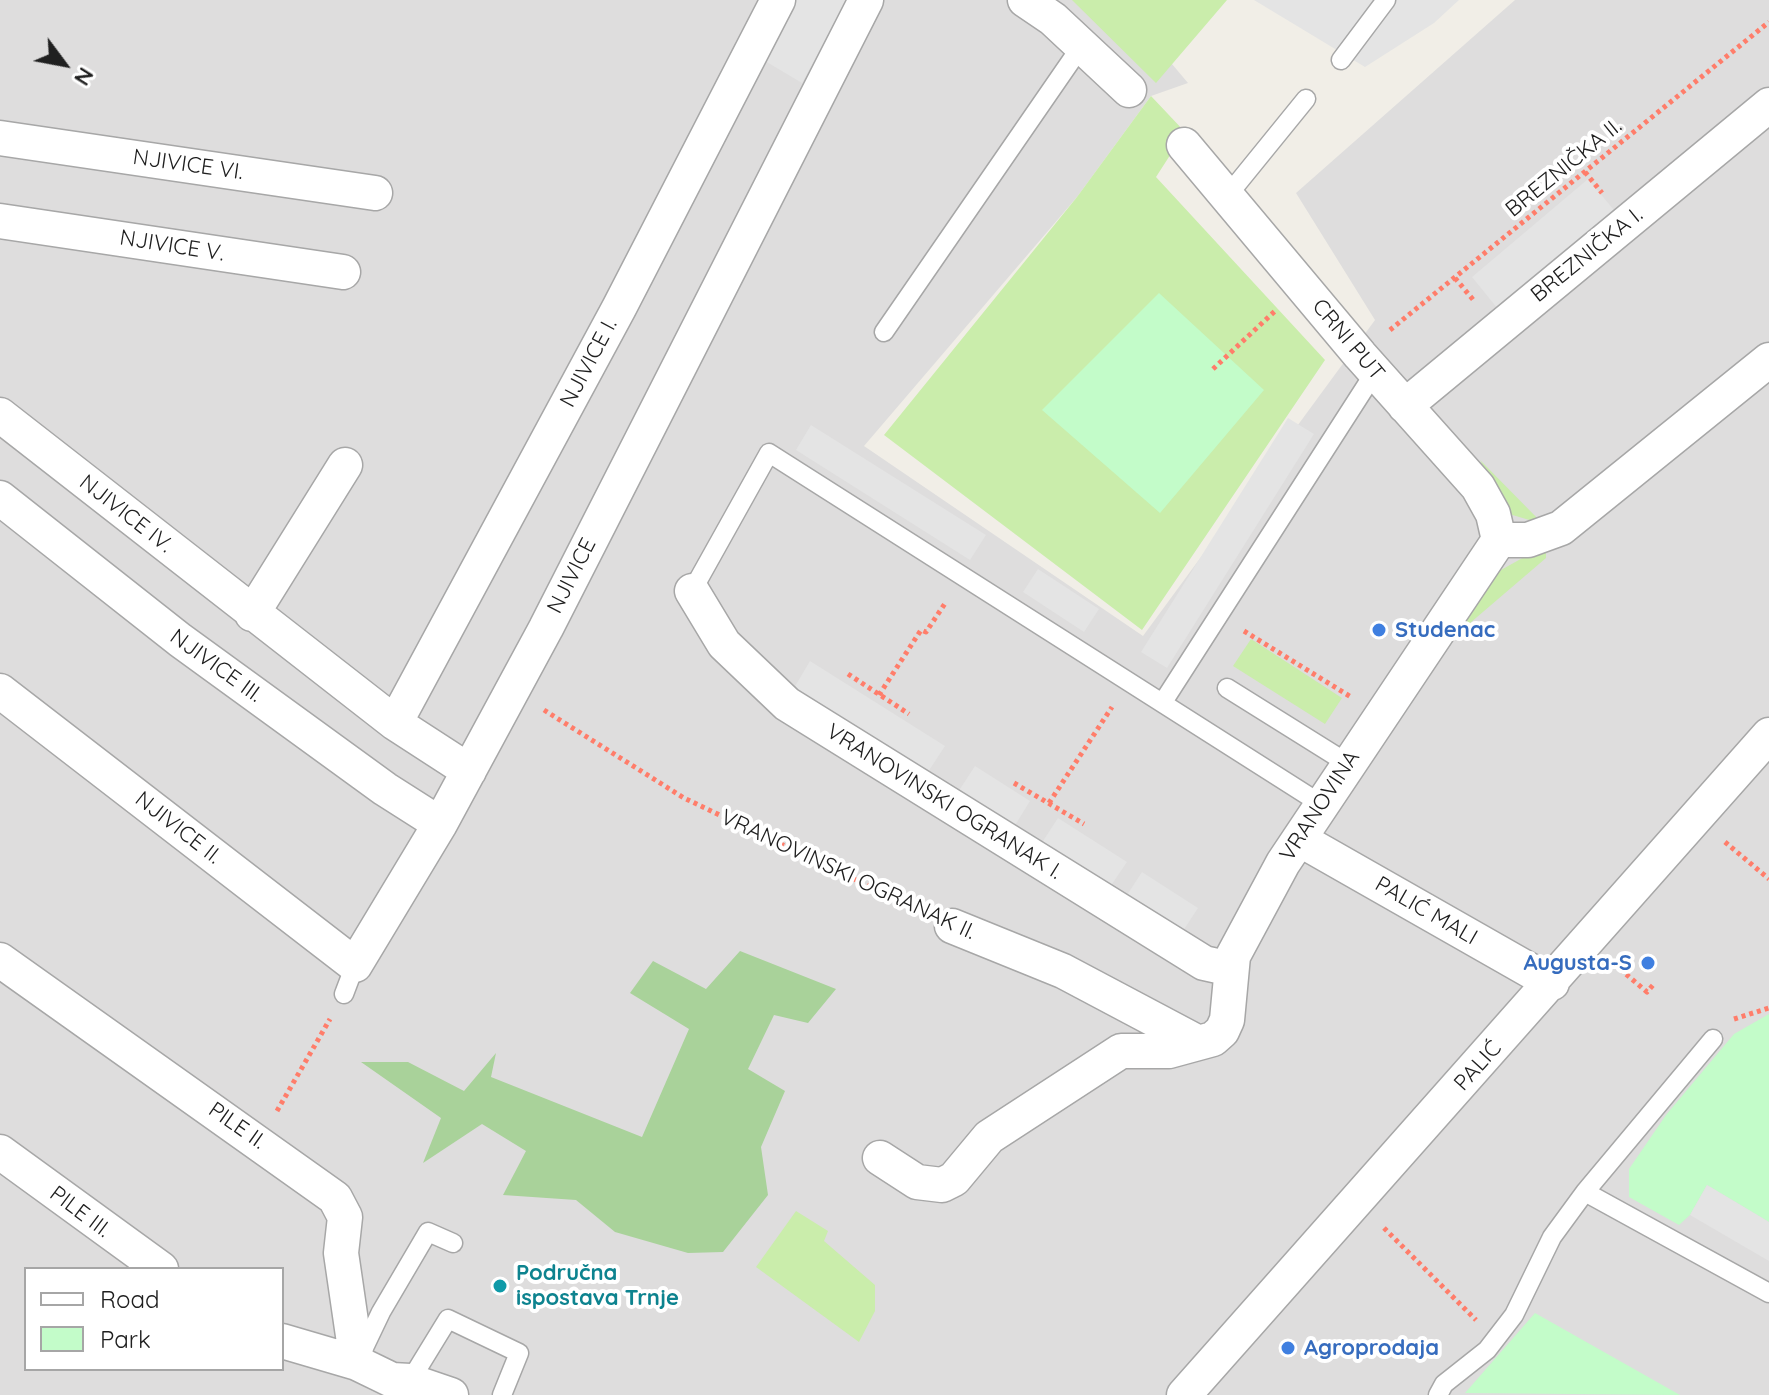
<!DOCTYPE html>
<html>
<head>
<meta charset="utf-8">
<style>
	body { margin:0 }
	#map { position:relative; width:1769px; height:1395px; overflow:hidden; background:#f1eee7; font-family:Quicksand,sans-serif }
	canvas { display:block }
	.legend { position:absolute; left:24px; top:1267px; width:260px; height:104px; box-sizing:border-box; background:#fff; border:2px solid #a6a6a6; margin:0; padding:10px 14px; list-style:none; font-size:24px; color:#202020 }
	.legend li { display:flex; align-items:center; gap:16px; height:40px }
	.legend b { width:40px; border:2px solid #a6a6a6 }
	.north { position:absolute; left:24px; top:24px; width:80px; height:80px; -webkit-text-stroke:6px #fff; paint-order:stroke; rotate:122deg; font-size:22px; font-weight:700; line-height:32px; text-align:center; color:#202020 }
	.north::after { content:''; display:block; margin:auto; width:28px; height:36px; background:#202020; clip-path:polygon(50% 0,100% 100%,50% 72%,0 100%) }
</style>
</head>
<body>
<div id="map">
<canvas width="1769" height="1395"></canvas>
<ul class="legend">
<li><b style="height:10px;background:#fff"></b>Road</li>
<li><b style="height:22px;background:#c3fcc9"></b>Park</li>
</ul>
<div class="north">N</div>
</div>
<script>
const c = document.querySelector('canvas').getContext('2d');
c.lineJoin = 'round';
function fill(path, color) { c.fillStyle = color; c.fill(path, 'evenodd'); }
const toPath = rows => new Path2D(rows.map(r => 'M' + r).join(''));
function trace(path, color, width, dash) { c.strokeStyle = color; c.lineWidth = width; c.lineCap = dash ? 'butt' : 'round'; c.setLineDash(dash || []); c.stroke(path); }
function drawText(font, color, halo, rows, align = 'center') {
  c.font = font + ' Quicksand,sans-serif'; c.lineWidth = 8; c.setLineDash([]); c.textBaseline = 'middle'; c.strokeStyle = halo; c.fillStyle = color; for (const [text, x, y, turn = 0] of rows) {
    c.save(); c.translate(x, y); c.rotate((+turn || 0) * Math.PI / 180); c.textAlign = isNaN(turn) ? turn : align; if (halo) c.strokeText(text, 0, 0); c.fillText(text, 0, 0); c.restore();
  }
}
fill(toPath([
	[0,0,1118,0,1188,83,1151,96,1077,197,864,446,1143,636,1375,320,1296,193,1515,0,1769,0,1769,1395,0,1395],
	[26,1269,282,1269,282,1369,26,1369]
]), '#dedddd');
fill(toPath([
	[1072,0,1227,0,1156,83],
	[1151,96,1185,132,1156,177,1325,360,1142,630,884,435,1077,197],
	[1480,460,1543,524,1509,514],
	[1546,552,1546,558,1442,647,1478,591,1501,570,1526,556],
	[1251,639,1342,698,1325,724,1233,666],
	[796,1211,828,1231,824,1241,875,1285,875,1311,859,1342,756,1267]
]), '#caedab');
fill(toPath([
	[740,951,836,989,808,1023,774,1015,748,1069,785,1091,761,1147,768,1195,723,1252,688,1253,615,1232,576,1200,503,1195,526,1151,482,1124,423,1163,441,1118,361,1062,408,1062,464,1091,496,1053,491,1077,642,1137,689,1029,630,993,653,961,706,989]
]), '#a9d29a');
fill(toPath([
	[1159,293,1264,390,1160,513,1042,410],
	[1769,1014,1769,1222,1707,1185,1690,1215,1679,1225,1629,1197,1629,1169,1666,1115,1734,1034],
	[1535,1313,1680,1395,1465,1393]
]), '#c3fcc9');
fill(toPath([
	[790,0,847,0,802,83,760,58],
	[1254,0,1459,0,1434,23,1365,67],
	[1588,179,1619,216,1502,314,1472,277],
	[1288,418,1314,434,1167,668,1141,652],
	[811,425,986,535,970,560,796,450],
	[1038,569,1099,609,1084,632,1023,592],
	[810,661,945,746,928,772,794,688],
	[975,766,1030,801,1014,827,958,792],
	[1058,818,1127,862,1110,887,1041,844],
	[1142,872,1198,908,1181,934,1125,898],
	[1707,1185,1769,1222,1769,1261,1690,1215]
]), '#e4e4e4');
const lane = toPath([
	[1341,60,1386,0],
	[1228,195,1306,99],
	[884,332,1082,45],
	[692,591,769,453,1321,804],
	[1227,688,1347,763],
	[1163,702,1375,372],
	[344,994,355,965],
	[1585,1192,1769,1293],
	[360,1356,381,1312,428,1232,453,1243],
	[410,1381,448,1319,519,1353,502,1395],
	[1438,1395,1444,1384,1487,1350,1514,1315,1552,1237,1585,1192,1713,1039]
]);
const street = toPath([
	[1025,0,1053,19,1129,90],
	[0,138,375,193],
	[1184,145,1360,355,1478,487,1493,514,1499,540],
	[0,221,343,272],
	[1405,406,1769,105],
	[0,415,395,723,469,771],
	[0,498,180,640,385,789,440,824],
	[1499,540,1528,540,1561,528,1769,360],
	[692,591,724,644,787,704,1204,963,1231,969],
	[252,614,345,465],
	[0,691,355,965,440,824,546,628,866,0],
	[395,723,619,308,778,0],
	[1299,839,1552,983],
	[952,926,1063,971,1195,1041],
	[0,960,335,1198,345,1217,341,1253,357,1363],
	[0,1152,161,1269],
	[880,1158,917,1182,942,1185,954,1179,989,1137,1121,1051,1169,1051,1213,1039,1222,1031,1227,1020,1233,956,1283,863,1499,540],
	[282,1341,357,1363,392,1380,410,1381,451,1395],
	[1184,1395,1769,735]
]);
trace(lane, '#a7a7a7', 21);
trace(street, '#a7a7a7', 37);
trace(toPath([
	[1585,172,1602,193],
	[1455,278,1475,302],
	[1390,330,1769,22],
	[1213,369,1275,311],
	[1244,631,1351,697],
	[848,674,909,714],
	[879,695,921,630,926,632,946,602],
	[544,710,684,798,919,910],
	[1014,783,1084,824],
	[1049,803,1112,707],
	[1725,842,1769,879],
	[1614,964,1647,992,1654,984],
	[1734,1019,1769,1008],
	[277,1111,330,1019],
	[1384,1228,1476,1320]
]), '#ff7d6a', 5, [4, 4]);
trace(lane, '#fff', 18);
trace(street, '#fff', 34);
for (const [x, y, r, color] of [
	[1379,630,8,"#3f7fe0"],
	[1648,963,8,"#3f7fe0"],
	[500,1286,8,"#0f9aa8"],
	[1288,1348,8,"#3f7fe0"]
]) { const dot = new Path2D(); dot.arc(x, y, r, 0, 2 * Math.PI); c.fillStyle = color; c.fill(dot); trace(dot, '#fff', 3); }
drawText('22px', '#202020', '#fff', [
	["NJIVICE VI.",188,165,8],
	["BREZNIČKA II.",1564,168,-39],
	["NJIVICE V.",172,246,9],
	["BREZNIČKA I.",1587,255,-39],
	["CRNI PUT",1348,340,50],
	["NJIVICE I.",589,363,-62],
	["NJIVICE IV.",126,514,38],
	["NJIVICE",572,576,-63],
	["NJIVICE III.",216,666,36],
	["VRANOVINSKI OGRANAK I.",944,802,32],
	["VRANOVINA",1320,806,-57],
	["NJIVICE II.",178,828,38],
	["VRANOVINSKI OGRANAK II.",848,875,25],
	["PALIĆ MALI",1426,911,30],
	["PALIĆ",1478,1066,-48],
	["PILE II.",237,1126,35],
	["PILE III.",80,1212,37]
]);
drawText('bold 22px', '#366cbe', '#fff', [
	["Studenac",1395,630],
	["Augusta-S",1632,963,"right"],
	["Agroprodaja",1304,1348]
], 'left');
drawText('bold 22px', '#0d838f', '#fff', [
	["Područna",516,1273],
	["ispostava Trnje",516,1298]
], 'left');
</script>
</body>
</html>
